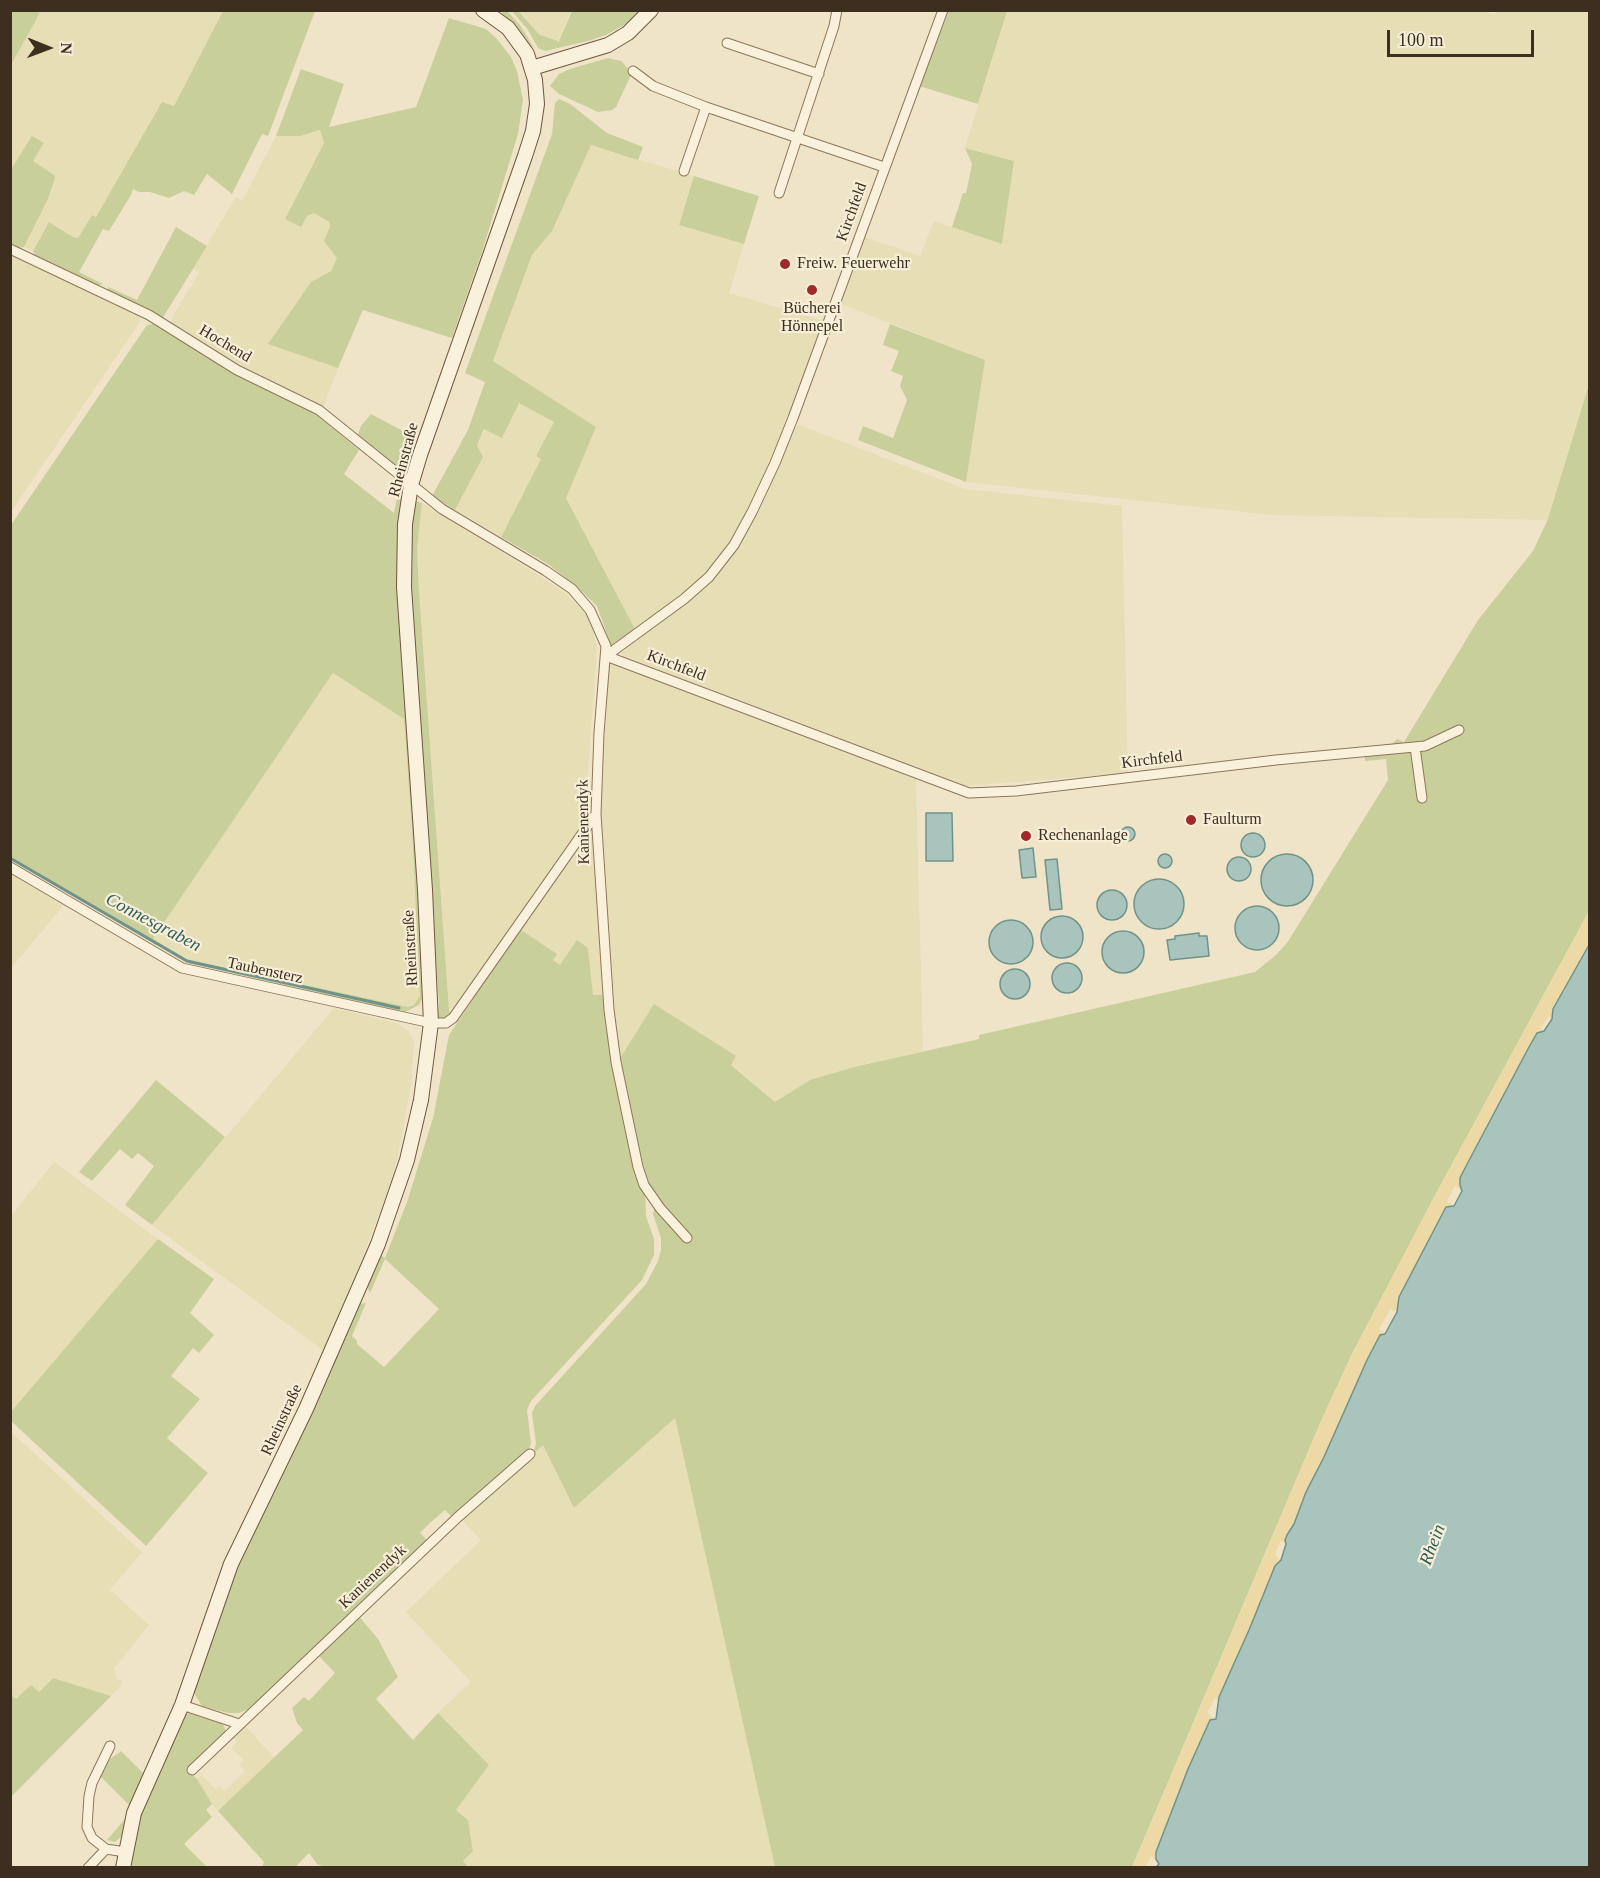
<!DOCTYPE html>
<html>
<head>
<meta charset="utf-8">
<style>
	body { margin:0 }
	#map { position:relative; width:1600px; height:1878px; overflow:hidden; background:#f0e4c8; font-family:"Times New Roman",serif }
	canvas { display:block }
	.frame { position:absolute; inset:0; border:12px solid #3d2e20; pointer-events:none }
	.north { position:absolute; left:18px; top:18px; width:60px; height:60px; -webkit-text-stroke:4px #f7eed8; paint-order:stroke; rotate:91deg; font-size:16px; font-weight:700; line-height:24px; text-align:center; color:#3d2e20 }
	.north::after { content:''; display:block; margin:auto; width:21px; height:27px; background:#3d2e20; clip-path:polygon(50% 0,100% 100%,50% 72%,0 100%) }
	.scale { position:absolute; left:1387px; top:30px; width:147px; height:27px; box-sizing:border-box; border:3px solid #3d2e20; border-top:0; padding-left:8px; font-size:18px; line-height:21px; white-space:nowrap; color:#3d2e20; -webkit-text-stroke:4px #f7eed8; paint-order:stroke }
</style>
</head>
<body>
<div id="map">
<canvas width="1600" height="1878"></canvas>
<div class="frame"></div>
<div class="north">N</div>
<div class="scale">100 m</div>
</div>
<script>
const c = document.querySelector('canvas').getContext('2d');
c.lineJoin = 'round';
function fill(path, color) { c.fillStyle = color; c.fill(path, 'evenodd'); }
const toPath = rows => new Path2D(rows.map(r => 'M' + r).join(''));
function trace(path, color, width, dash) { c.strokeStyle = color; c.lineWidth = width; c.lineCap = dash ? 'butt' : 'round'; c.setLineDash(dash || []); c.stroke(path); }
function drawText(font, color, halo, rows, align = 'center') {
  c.font = font + ' "Times New Roman",serif'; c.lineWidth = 4.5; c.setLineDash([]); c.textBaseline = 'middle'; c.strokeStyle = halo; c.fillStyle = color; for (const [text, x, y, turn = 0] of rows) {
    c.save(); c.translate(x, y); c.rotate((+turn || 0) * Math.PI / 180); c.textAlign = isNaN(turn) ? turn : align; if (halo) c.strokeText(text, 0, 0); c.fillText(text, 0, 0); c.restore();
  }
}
fill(toPath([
	[1481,10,1495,15,1496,10,1589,11,1589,384,1548,520,1272,515,966,482,985,360,841,304,864,237,920,256,934,221,1002,243,1014,161,965,148,1007,11],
	[34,11,223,11,174,107,163,102,96,217,91,215,78,238,73,237,49,222,33,251,24,247,48,199,55,178,54,175,33,161,44,143,11,177,11,65,40,14],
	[518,11,571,11,558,41,540,35],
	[320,130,324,143,285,219,314,213,329,222,337,258,331,271,311,282,269,343,338,368,323,408,220,354,172,325,172,317,199,273,193,268,236,197,242,201,276,136,300,136],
	[591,145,694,176,679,225,744,244,729,293,824,321,773,456,739,530,706,574,676,600,635,629,566,497,596,427,493,361,532,255,552,231],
	[10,252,139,315,140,322,11,512],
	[520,403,554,422,536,456,541,459,501,537,455,510,483,457,477,445,485,429],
	[799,425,965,489,1122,506,1128,773,966,786,623,656,622,652,694,596,711,581,725,564,748,531,794,428],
	[422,503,540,576,566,594,586,613,593,629,597,648,585,813,578,829,454,1007,449,1009,419,591,417,549],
	[609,662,916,779,923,1051,854,1067,810,1080,775,1102,731,1064,736,1056,619,1060,609,985,603,995,593,995,588,948,561,965,553,960,557,954,520,929,595,827,599,815],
	[333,673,404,719,412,830,420,996,414,1005,408,1007,188,960,153,939],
	[11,874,64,905,11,968],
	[334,1008,396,1023,408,1031,414,1041,411,1086,398,1156,390,1186,326,1350,323,1350,152,1225],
	[54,1162,158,1239,11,1413,11,1216],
	[675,1418,775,1867,468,1867,463,1861,473,1850,468,1820,456,1810,489,1765,438,1713,471,1682,406,1612,481,1540,461,1519,543,1445,574,1508],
	[10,1431,142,1552,110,1590,149,1625,114,1669,117,1679,123,1681,121,1685,111,1696,53,1678,38,1692,15,1699,11,1695],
	[243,1724,275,1758,218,1811,212,1804,197,1779,202,1775,216,1789,219,1786,225,1791,245,1771,239,1765,244,1760,231,1748,237,1742,231,1735]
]), '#e6deb5');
fill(toPath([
	[11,10,34,11,40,13,11,65],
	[637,10,640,13,631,21,606,35,588,41,545,51,538,48,528,30,512,11,518,11,540,35,558,41,558,43,572,11],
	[223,11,315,11,268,136,262,134,232,194,207,174,194,195,184,191,169,198,150,192,139,192,133,189,131,195,109,231,103,229,79,272,103,284,97,286,36,257,33,251,49,222,73,237,78,238,92,215,96,217,162,102,174,106],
	[503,11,507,11,520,25,534,48,528,44,502,14],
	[949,11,1007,11,978,104,919,86],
	[449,18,486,29,497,39,511,57,517,71,523,100,518,134,482,252,452,338,363,310,338,368,268,344,311,282,331,271,337,258,324,241,330,227,329,222,314,213,307,216,301,227,285,219,324,143,320,130,300,136,276,136,301,69,344,84,329,127,416,107],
	[608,58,621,61,632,73,616,107,612,110,598,112,559,94,550,86,559,74,570,69],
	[559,99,570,104,607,133,643,147,638,160,591,145,552,231,532,255,493,361,596,427,566,498,635,629,611,645,597,606,575,585,548,564,501,537,541,459,536,456,554,422,519,403,502,438,484,429,477,445,483,457,455,510,432,496,468,430,485,382,465,373,552,134,555,103],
	[32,136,44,143,33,161,54,175,55,178,48,199,24,247,17,248,11,245,10,177,12,168],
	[965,148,1014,161,1002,244,952,227,963,193,966,193,972,164],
	[694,176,759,196,744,244,679,225],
	[176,227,207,246,162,319,108,292,108,287,137,300],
	[153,324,214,361,317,415,359,450,344,474,394,513,400,483,404,490,398,533,397,569,422,922,423,997,419,1005,405,1012,187,963,11,860,11,525,147,325],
	[333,673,404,719,412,830,420,996,414,1005,408,1007,188,960,153,939],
	[890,324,985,360,966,482,858,440,863,426,893,438,907,400,900,386,903,376,891,371,899,351,883,345],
	[1589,384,1589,911,1432,1201,1352,1354,1321,1421,1132,1867,775,1867,675,1418,574,1508,543,1445,533,1454,536,1444,532,1413,535,1406,646,1284,658,1261,661,1250,661,1238,653,1214,655,1205,641,1166,619,1060,654,1004,736,1056,731,1065,775,1102,810,1080,854,1067,979,1039,979,1035,1255,972,1276,955,1287,943,1388,780,1386,759,1365,761,1364,747,1392,744,1397,739,1404,742,1478,620,1533,551,1548,519],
	[371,414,414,437,402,471,357,437,361,426],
	[416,501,422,503,417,549,419,591,449,1009,450,1017,444,1021,438,1017,439,1004,408,592,410,507],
	[520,929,557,954,553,960,560,965,577,940,588,948,593,995,603,995,612,1062,645,1189,646,1216,654,1239,654,1255,642,1280,531,1401,527,1410,531,1443,528,1453,453,1518,445,1510,430,1523,420,1533,429,1542,256,1706,239,1713,228,1713,202,1706,192,1690,232,1577,358,1304,366,1303,352,1336,357,1341,357,1344,384,1367,439,1309,385,1259,370,1293,366,1285,379,1254,385,1258,407,1202,433,1118,449,1035],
	[156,1080,225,1137,152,1225,125,1205,154,1166,138,1153,132,1159,120,1149,92,1181,79,1172],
	[158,1239,214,1279,190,1313,214,1335,199,1353,193,1348,171,1376,200,1399,167,1438,208,1473,146,1546,11,1421,10,1413],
	[358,1615,378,1639,398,1677,376,1699,413,1740,438,1713,489,1765,456,1810,468,1820,473,1851,463,1861,468,1867,325,1867,317,1864,309,1853,295,1867,262,1867,264,1862,218,1811,303,1730,297,1723,292,1708,304,1697,309,1701,335,1673,317,1654],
	[53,1678,111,1696,11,1797,11,1695,16,1699,31,1685,39,1692],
	[190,1713,223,1724,227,1734,188,1770,197,1779,212,1804,206,1810,212,1817,184,1844,207,1867,127,1868,138,1819,181,1716],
	[121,1751,145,1775,123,1835,115,1842,107,1840,124,1820,130,1806,100,1776,105,1763]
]), '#c9cf9b');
fill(toPath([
	[1589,911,1589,945,1553,1009,1552,1019,1548,1017,1541,1028,1544,1032,1537,1033,1464,1170,1460,1178,1462,1190,1455,1186,1447,1201,1454,1206,1446,1207,1399,1297,1397,1312,1391,1309,1379,1329,1385,1334,1306,1492,1294,1524,1287,1535,1286,1544,1281,1540,1275,1555,1280,1560,1275,1566,1249,1630,1219,1697,1220,1702,1215,1698,1207,1713,1216,1720,1210,1720,1170,1813,1159,1864,1151,1856,1145,1867,1132,1868,1321,1421,1352,1354,1432,1201]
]), '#ecd9a5');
const water = toPath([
	[926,813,952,813,953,861,926,861,926,813],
	'1121 834a7 7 0 1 1 14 0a7 7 0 1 1-14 0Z',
	'1241 845a12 12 0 1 1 24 0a12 12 0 1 1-24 0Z',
	[1033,848,1036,877,1022,878,1019,850,1033,848],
	'1158 861a7 7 0 1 1 14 0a7 7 0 1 1-14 0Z',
	'1261 880a26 26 0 1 1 52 0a26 26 0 1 1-52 0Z',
	'1227 869a12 12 0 1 1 24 0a12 12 0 1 1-24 0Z',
	[1057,859,1062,909,1050,910,1045,860,1057,859],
	'1134 904a25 25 0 1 1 50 0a25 25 0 1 1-50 0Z',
	'1097 905a15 15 0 1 1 30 0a15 15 0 1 1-30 0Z',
	'1235 928a22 22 0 1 1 44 0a22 22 0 1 1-44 0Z',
	'1041 937a21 21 0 1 1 42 0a21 21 0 1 1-42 0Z',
	'989 942a22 22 0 1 1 44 0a22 22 0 1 1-44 0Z',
	'1102 952a21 21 0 1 1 42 0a21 21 0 1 1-42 0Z',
	[1199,933,1199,936,1207,936,1209,956,1170,960,1167,940,1175,939,1175,936,1199,933],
	[1589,945,1589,1867,1156,1867,1159,1864,1156,1859,1156,1852,1188,1769,1210,1720,1216,1719,1219,1697,1249,1630,1275,1566,1281,1560,1286,1544,1285,1540,1287,1535,1294,1524,1306,1492,1324,1457,1367,1360,1380,1335,1385,1334,1397,1312,1399,1297,1446,1207,1454,1206,1462,1191,1460,1185,1460,1178,1464,1170,1529,1047,1537,1033,1544,1031,1552,1019,1553,1009,1589,945],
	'1052 978a15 15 0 1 1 30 0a15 15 0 1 1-30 0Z',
	'1000 984a15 15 0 1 1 30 0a15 15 0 1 1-30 0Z'
]);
fill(water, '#a9c4bc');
trace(water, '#6f938a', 1.5);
trace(toPath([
	[10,858,187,961,399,1008]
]), '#6f938a', 3);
const street = toPath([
	[727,43,819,74],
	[633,71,653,86,706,107],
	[684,171,706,107,884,167],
	[779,193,834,26,837,10],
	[10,249,149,315,237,370,319,410,442,509,546,571,572,589,590,610,606,646,599,733,596,814,609,1010,616,1062,638,1167,644,1185,660,1208,687,1238],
	[606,656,969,793,1016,791,1276,760,1425,746,1459,730],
	[606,656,684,599,709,577,734,545,752,512,775,463,793,418,943,10],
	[1415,747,1422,798],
	[10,867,182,968,431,1023,446,1023,453,1018,596,814],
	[182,1705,239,1724],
	[192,1770,458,1517,530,1454],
	[106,1849,92,1838,87,1827,89,1796,92,1783,110,1746],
	[88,1868,106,1849,125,1852]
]);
const secondary = toPath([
	[532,68,608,45,628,33,651,10],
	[123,1868,134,1813,182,1705,231,1564,306,1409,378,1244,407,1160,421,1100,431,1023,425,890,404,587,405,524,411,485,420,455,525,156,533,131,537,104,535,80,527,54,508,28,483,10]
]);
trace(street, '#8d765c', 11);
trace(secondary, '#6f573f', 16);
trace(street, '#faf1dc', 9);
trace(secondary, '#faf1dc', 14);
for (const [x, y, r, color] of [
	[785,264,6,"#9e2a2b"],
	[812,290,6,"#9e2a2b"],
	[1191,820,6,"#9e2a2b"],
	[1026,836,6,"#9e2a2b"]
]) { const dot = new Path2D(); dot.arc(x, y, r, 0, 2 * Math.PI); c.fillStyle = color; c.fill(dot); trace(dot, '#f7eed8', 2); }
drawText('16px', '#3d2e20', '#f7eed8', [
	["Kirchfeld",852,212,-70],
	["Hochend",225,344,31],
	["Rheinstraße",404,460,-75],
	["Kirchfeld",676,666,21],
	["Kirchfeld",1152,760,-7],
	["Kanienendyk",584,822,-91],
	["Rheinstraße",411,948,-93],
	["Taubensterz",265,971,12],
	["Rheinstraße",282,1420,-65],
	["Kanienendyk",373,1577,-43]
]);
drawText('16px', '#3d2e20', '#f7eed8', [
	["Freiw. Feuerwehr",797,264],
	["Bücherei",812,309,"center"],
	["Hönnepel",812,327,"center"],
	["Faulturm",1203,820],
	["Rechenanlage",1038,836]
], 'left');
drawText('italic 18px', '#2f5d5a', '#f7eed8', [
	["Connesgraben",153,923,28],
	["Rhein",1433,1545,-69]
]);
</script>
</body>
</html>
